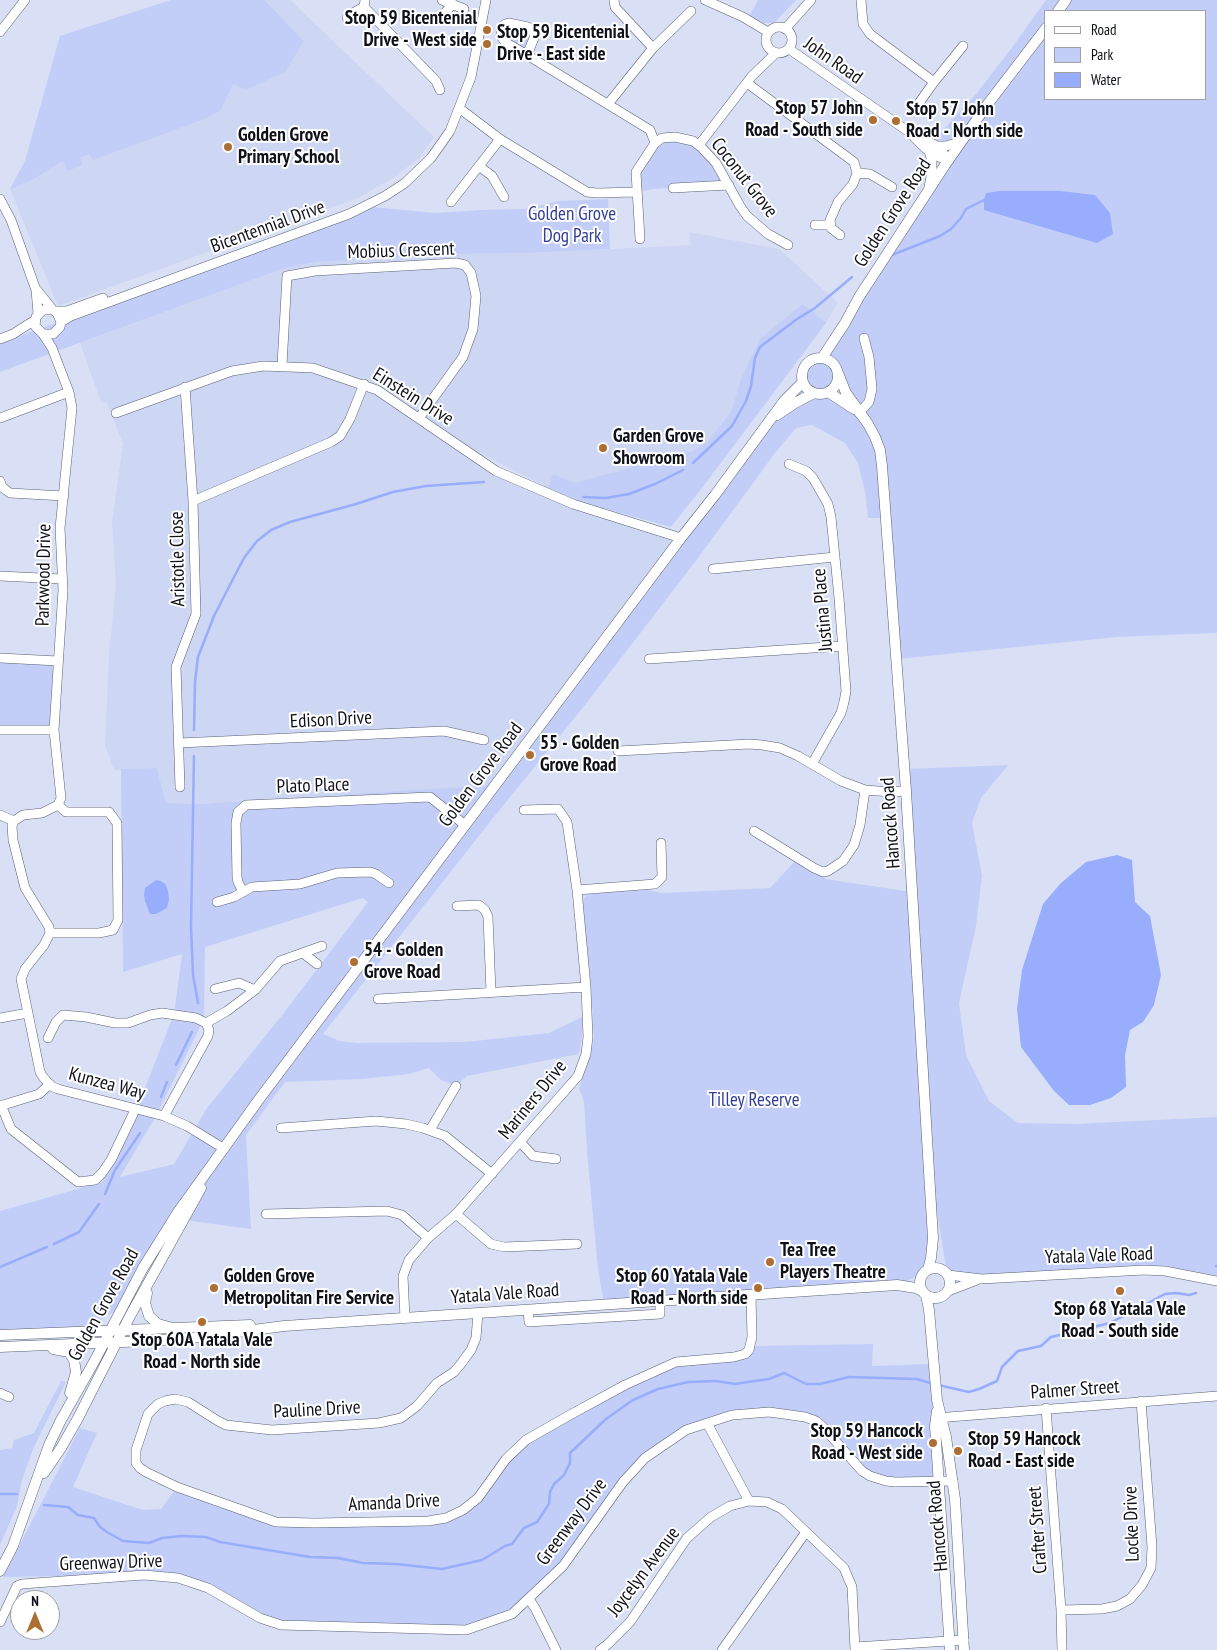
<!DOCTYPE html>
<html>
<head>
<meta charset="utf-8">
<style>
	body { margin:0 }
	#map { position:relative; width:1217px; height:1650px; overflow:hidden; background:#d9e0f6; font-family:"PT Sans Narrow",sans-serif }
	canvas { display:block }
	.legend { position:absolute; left:1044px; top:10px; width:162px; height:90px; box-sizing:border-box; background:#fff; border:1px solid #9fa0a3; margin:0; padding:6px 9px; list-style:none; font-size:15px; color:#0f1119 }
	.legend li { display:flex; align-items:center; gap:10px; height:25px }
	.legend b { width:25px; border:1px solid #9fa0a3 }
	.north { position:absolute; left:10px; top:1590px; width:50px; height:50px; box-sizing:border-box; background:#fff; border:1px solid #9fa0a3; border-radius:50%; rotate:0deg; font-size:14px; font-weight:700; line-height:20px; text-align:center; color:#0f1119 }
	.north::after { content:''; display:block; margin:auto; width:18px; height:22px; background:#ac6e33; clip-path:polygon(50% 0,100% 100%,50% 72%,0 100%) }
</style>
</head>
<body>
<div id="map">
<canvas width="1217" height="1650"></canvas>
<ul class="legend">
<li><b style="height:6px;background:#fff"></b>Road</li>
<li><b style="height:14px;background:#c2cef7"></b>Park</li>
<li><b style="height:14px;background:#98adfc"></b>Water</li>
</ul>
<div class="north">N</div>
</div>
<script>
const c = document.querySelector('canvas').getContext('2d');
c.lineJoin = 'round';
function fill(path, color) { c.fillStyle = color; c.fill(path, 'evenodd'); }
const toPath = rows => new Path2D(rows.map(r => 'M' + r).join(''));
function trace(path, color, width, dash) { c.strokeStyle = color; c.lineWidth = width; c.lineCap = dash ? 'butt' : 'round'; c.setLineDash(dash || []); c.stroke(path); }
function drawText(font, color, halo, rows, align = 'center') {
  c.font = font + ' "PT Sans Narrow",sans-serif'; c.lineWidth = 4; c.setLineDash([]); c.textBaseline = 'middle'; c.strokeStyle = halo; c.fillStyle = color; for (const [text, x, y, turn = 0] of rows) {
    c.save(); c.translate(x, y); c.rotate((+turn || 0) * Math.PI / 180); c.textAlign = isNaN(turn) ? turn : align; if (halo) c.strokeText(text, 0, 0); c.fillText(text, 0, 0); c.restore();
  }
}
fill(toPath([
	[171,0,290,0,434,137,419,158,393,178,358,198,58,306,10,189,25,161,60,36],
	[689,232,779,249,838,303,826,323,671,527,582,502,548,488,484,455,482,461,556,497,681,538,495,786,198,804,166,803,157,768,114,770,105,745,109,656,116,585,112,522,123,444,107,403,101,402,80,343,285,268,317,262,456,254,530,253,691,245]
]), '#cdd6f3');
fill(toPath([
	[171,0,264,0,304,41,285,72,246,90,233,84,221,110,207,118,93,160,89,154,80,158,82,165,67,171,63,161,30,181,10,189,25,161,60,36],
	[758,0,796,0,774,23,764,23,749,17],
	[1046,0,1217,0,1217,633,1117,637,897,659,886,518,868,518,865,492,858,463,845,443,812,425,796,428,775,453,698,558,585,705,493,818,323,1034,340,1041,357,1043,465,1042,549,1033,582,1017,582,1037,579,1054,467,1076,456,1086,441,1080,429,1068,409,1074,362,1079,285,1082,246,1135,251,1229,184,1220,215,1162,121,1310,106,1315,92,1331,0,1335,0,1211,102,1182,143,1093,174,1014,182,954,123,972,121,769,157,768,166,803,198,804,495,785,825,350,859,297,1046,30,1046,99,1206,99,1206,11,1046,11,1046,27,962,141,931,143,977,93,1013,46],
	[363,898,368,902,283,1014,207,1108,174,1164,120,1177,157,1114,204,1019,205,947],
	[505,24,534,33,527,55,505,42],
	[662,138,693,141,729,185,653,189,637,192,636,172],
	[608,199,610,249,530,253,456,254,317,262,285,268,0,372,0,343,294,238,372,207,436,213,479,210,524,209,559,201],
	[803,304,826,323,705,484,671,527,585,503,548,488,553,474,575,483,647,463,645,454,657,451,660,459,675,452,692,452,710,440,732,410,741,379,760,339],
	[0,658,58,661,54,730,0,730],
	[1008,765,981,798,972,823,982,876,976,926,959,1003,966,1055,989,1101,1018,1123,1076,1124,1217,1117,1217,1282,1165,1271,972,1281,947,1273,930,1170,928,1270,909,1280,897,1285,604,1305,598,1269,587,1152,584,1102,579,1088,594,1039,591,987,582,901,587,895,604,892,647,890,663,893,770,888,798,858,823,872,825,879,912,892,905,769],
	[873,1344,872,1366,929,1364,939,1482,870,1476,816,1421,751,1413,680,1428,645,1458,563,1566,512,1614,460,1631,272,1623,194,1583,133,1575,3,1577,80,1428,97,1433,73,1487,143,1510,161,1509,177,1487,271,1520,437,1520,471,1505,506,1459,568,1416,676,1362,734,1357,755,1346],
	[61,1381,66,1382,34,1447,22,1480,17,1506,0,1545,0,1450,12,1448,14,1440,34,1433]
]), '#c2cef7');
fill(toPath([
	[1000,191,1060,191,1095,195,1110,213,1113,234,1097,243,984,210,984,200,986,193],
	[1117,855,1132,860,1135,902,1150,916,1161,975,1154,1005,1143,1022,1130,1030,1125,1055,1126,1087,1111,1098,1090,1105,1069,1105,1054,1091,1021,1047,1017,1009,1022,970,1043,904,1061,883,1086,862],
	[156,880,161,881,166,885,168,891,169,899,167,908,156,914,150,914,145,901,144,895,145,888]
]), '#98adfc');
trace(toPath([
	[892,255,940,236,951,229,961,218,966,209,984,200],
	[693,463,732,426,746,401,751,386,755,358,760,347,797,319,815,308,852,277],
	[583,497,606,498,629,494,655,484,683,470],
	[194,730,195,682,198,657,214,616,232,581,244,558,257,541,271,530,290,522,356,504,393,492,426,486,484,482],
	[194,756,191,927,193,975,198,1003],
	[176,1065,192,1032],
	[161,1097,167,1082],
	[105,1194,115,1170,140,1133],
	[54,1244,79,1232,99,1204],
	[1216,1266,1217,1266],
	[0,1267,47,1247],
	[938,1385,969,1392,979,1389,997,1381,1002,1367,1018,1351,1041,1346,1051,1337,1110,1323,1165,1294,1176,1293,1189,1295,1196,1293],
	[0,1494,17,1494],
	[44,1505,68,1507,78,1515,94,1518,100,1527,107,1532,123,1541,149,1543,162,1538,181,1536,206,1537,220,1542,310,1557,338,1558,363,1563,396,1564,442,1569,482,1560,505,1546,512,1544,524,1528,537,1522,549,1504,550,1492,554,1484,564,1475,570,1463,570,1453,606,1419,633,1400,658,1389,688,1382,716,1381,735,1384,748,1382,769,1379,784,1373,806,1384,820,1384,849,1377,917,1379,933,1384]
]), '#98adfc', 2.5);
const minor = toPath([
	[365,0,364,7,436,81,440,90],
	[442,0,464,9],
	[614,0,615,7,653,48],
	[705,0,743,17,768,32],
	[861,0,863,24,870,34,934,82],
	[347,18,353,13,364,7],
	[440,18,453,4],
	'766 40a13 13 0 1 1 26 0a13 13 0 1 1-26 0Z',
	[785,29,811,0],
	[0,32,25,0],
	[789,49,909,132,937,146,949,160],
	[527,55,505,42,501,36,502,28,505,24,509,23,528,27,534,33,534,38,527,55,650,130,655,143],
	[747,83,854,162,857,173,853,184,838,202,830,220,831,228,840,235],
	[919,103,934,82,963,46],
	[608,104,653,48,691,11],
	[459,108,500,139,587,192,597,193,637,192],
	[914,137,926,149,939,157,948,160],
	[699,145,752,76,776,53],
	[937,146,946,146,962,141],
	[479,166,492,176,504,197],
	[857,173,870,174,892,187],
	[929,187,932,171,932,161,929,151],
	[673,188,729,185],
	[0,199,11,220,36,290,38,313],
	[451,202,500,139],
	[815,225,830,225],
	[640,239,636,172,655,143,662,138,675,137,693,141,701,147,716,163,740,206,747,216,768,234,788,245],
	[37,290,53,310,57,313,61,322,60,327,53,334,43,334,35,326,36,317,43,310,53,310],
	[55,311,67,311,103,298],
	[61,322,71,316,349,214,385,196,405,183,431,158,450,131,471,77,486,0],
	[43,334,52,348,69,392,72,408,60,528,63,590,54,730,61,798,58,805],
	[0,339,13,334,35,320],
	[282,365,287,276,315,271,456,263,465,265,471,273,476,296,473,329,463,357,419,418],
	[116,413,232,371,263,366,313,368,377,390,496,471,573,504,681,538],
	[859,413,869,402,872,389,869,357,864,338],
	[0,418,69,392],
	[789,464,806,471,813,478,828,504,831,517,839,598,846,691,844,702,841,713,812,764],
	[0,481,2,487,10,493,64,496],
	[193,501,331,442,340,436,350,419,364,384],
	[713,569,835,557],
	[0,576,61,579],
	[0,658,58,661],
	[649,659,842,646],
	[0,730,54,730],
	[179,743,444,731,484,740],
	[618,751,749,744,762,745,780,748,798,756,841,781,865,790,891,792,906,791],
	[180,787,176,667,196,614,193,501,185,387],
	[58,805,66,812,109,812,117,823,118,920,113,930,99,933,50,933,49,927,25,888,13,840,12,826,14,821,23,815,42,813,58,805],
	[0,815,14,821],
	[754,831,814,868,823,872,828,871,843,861,854,845,860,825,865,790],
	[577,890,655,884,662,877,661,843],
	[243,892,238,882,237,877,236,823,238,812,246,805,430,797,465,825],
	[217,902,234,897,252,887,300,884,337,873,370,872,376,874,389,883],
	[457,906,479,905,485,910,488,917,491,992],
	[50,933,44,945,25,969,21,979,40,1072,43,1077,51,1086,58,1089,164,1116,187,1126,223,1148],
	[303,953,317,964],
	[215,989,239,983,255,990],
	[378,999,586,987],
	[0,1018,28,1013],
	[206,1023,227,1011,255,990,280,961,322,946],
	[48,1038,56,1022,63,1015,86,1017,115,1023,128,1023,150,1015,162,1013,196,1018,206,1023,209,1030,208,1036,164,1116],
	[1,1105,11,1129,78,1182,95,1180,102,1173,111,1160,135,1110],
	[0,1106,39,1094,50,1084],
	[281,1128,376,1121,406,1124,423,1128,445,1136,492,1174],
	[430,1130,456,1086],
	[521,1143,533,1156,556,1159],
	[266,1214,387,1211,402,1215,428,1238],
	[456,1214,491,1244,504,1247,577,1244],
	[948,1275,982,1279,1144,1270,1165,1271,1217,1281],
	[948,1291,977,1280],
	[528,1310,529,1322,660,1314,660,1301],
	[478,1313,476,1338,471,1350,460,1365,454,1372,437,1383,417,1406,401,1418,379,1423,272,1430,226,1425,218,1421,188,1402,175,1399,165,1401,158,1404,148,1414,136,1450,136,1463,140,1468,146,1472,177,1487,276,1522,314,1523,428,1521,446,1518,463,1510,478,1498,506,1459,526,1440,568,1416,625,1385,676,1362,734,1357,745,1354,749,1350,752,1337,751,1295],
	[405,1318,403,1276,409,1260,428,1238,456,1214,578,1076,586,1054,588,1037,586,987,577,890,567,822,558,809,524,810],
	[0,1393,9,1397],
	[1046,1408,1061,1610,1062,1650],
	[936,1418,1217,1396],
	[707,1423,749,1501],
	[529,1599,535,1608,556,1650],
	[1061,1610,1102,1609,1117,1606,1130,1599,1142,1585,1151,1568,1152,1547,1141,1401],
	[0,1622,17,1586,22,1584,144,1575,178,1578,208,1588,260,1618,281,1625,466,1630,512,1614,563,1566,623,1482,645,1458,686,1430,732,1415,769,1412,805,1417,816,1421,822,1426,862,1471,870,1476,886,1481,895,1482,953,1481],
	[855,1647,964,1640],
	[600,1650,608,1644,630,1622,687,1538,711,1517,730,1506,749,1501,767,1502,782,1509,844,1568,852,1587,855,1650],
	[722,1650,806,1532]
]);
const major = toPath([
	[1058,11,1066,0],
	[822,358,845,323,859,297,945,165,987,105,1046,28],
	'802 376a18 18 0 1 1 36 0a18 18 0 1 1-36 0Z',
	[838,373,846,393,868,424,875,437,880,450,882,466,906,791,933,1238,931,1258,928,1270],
	[828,392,854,409],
	[777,415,795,403,814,393],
	'920 1283a15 15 0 1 1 30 0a15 15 0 1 1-30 0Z',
	[147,1293,145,1303,149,1316,158,1324,169,1327],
	[926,1295,929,1310,937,1400,946,1437,955,1499,964,1650],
	[0,1335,250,1325],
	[0,1347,147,1341,192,1338,284,1326,897,1285,916,1288,922,1291],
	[53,1349,69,1352,74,1360,76,1372,70,1393],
	[937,1411,935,1426,950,1650],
	[44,1473,61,1448,77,1420,130,1316,201,1188],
	[0,1571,13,1546,49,1445,61,1420,95,1360,143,1268,178,1212,260,1098,681,538,715,495,784,401,803,382]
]);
trace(minor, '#5a6073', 10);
trace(major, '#5a6073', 11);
trace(minor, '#fff', 9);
trace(major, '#fff', 10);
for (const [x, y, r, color] of [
	[487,30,5,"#ac6e33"],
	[487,44,5,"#ac6e33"],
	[873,120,5,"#ac6e33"],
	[896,121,5,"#ac6e33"],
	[228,147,5,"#ac6e33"],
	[603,448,5,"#ac6e33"],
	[530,755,5,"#ac6e33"],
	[354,962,5,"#ac6e33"],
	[770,1262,5,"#ac6e33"],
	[214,1288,5,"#ac6e33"],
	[758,1288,5,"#ac6e33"],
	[1120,1291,5,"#ac6e33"],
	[202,1322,5,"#ac6e33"],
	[933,1443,5,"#ac6e33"],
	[958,1451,5,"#ac6e33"]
]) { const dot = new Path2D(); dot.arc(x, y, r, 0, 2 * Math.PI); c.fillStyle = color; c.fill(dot); trace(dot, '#fff', 2); }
drawText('bold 19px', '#0f1119', '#fff', [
	["Stop 59 Bicentenial",477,19,"right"],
	["Drive - West side",477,41,"right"],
	["Stop 59 Bicentenial",497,33],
	["Drive - East side",497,55],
	["Stop 57 John",863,109,"right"],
	["Road - South side",863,131,"right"],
	["Stop 57 John",906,110],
	["Road - North side",906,132],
	["Golden Grove",238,136],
	["Primary School",238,158],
	["Garden Grove",613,437],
	["Showroom",613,459],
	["55 - Golden",540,744],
	["Grove Road",540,766],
	["54 - Golden",364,951],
	["Grove Road",364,973],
	["Tea Tree",780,1251],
	["Players Theatre",780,1273],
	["Golden Grove",224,1277],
	["Metropolitan Fire Service",224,1299],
	["Stop 60 Yatala Vale",748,1277,"right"],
	["Road - North side",748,1299,"right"],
	["Stop 68 Yatala Vale",1120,1310,"center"],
	["Road - South side",1120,1332,"center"],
	["Stop 60A Yatala Vale",202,1341,"center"],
	["Road - North side",202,1363,"center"],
	["Stop 59 Hancock",923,1432,"right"],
	["Road - West side",923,1454,"right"],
	["Stop 59 Hancock",968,1440],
	["Road - East side",968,1462]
], 'left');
drawText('19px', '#0f1119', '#fff', [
	["John Road",833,61,35],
	["Coconut Grove",744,178,52],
	["Golden Grove Road",893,213,-57],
	["Bicentennial Drive",268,227,-20],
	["Mobius Crescent",401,251,-2],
	["Einstein Drive",413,397,32],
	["Aristotle Close",178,559,-91],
	["Parkwood Drive",44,575,-89],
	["Justina Place",823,610,-95],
	["Edison Drive",331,720,-3],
	["Golden Grove Road",481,775,-53],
	["Plato Place",313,786,-2],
	["Hancock Road",891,823,-94],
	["Kunzea Way",107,1084,15],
	["Mariners Drive",533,1100,-51],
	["Yatala Vale Road",1099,1256,-2],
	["Yatala Vale Road",505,1294,-4],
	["Golden Grove Road",104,1305,-61],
	["Palmer Street",1075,1390,-4],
	["Pauline Drive",317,1410,-3],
	["Amanda Drive",394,1503,-3],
	["Greenway Drive",572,1522,-53],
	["Locke Drive",1132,1524,-92],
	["Hancock Road",938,1526,-95],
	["Crafter Street",1038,1530,-94],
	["Greenway Drive",111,1563,-2],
	["Joycelyn Avenue",644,1572,-53]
]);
drawText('19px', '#313d97', '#fff', [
	["Golden Grove",572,215],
	["Dog Park",572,237],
	["Tilley Reserve",754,1101]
]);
</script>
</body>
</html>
